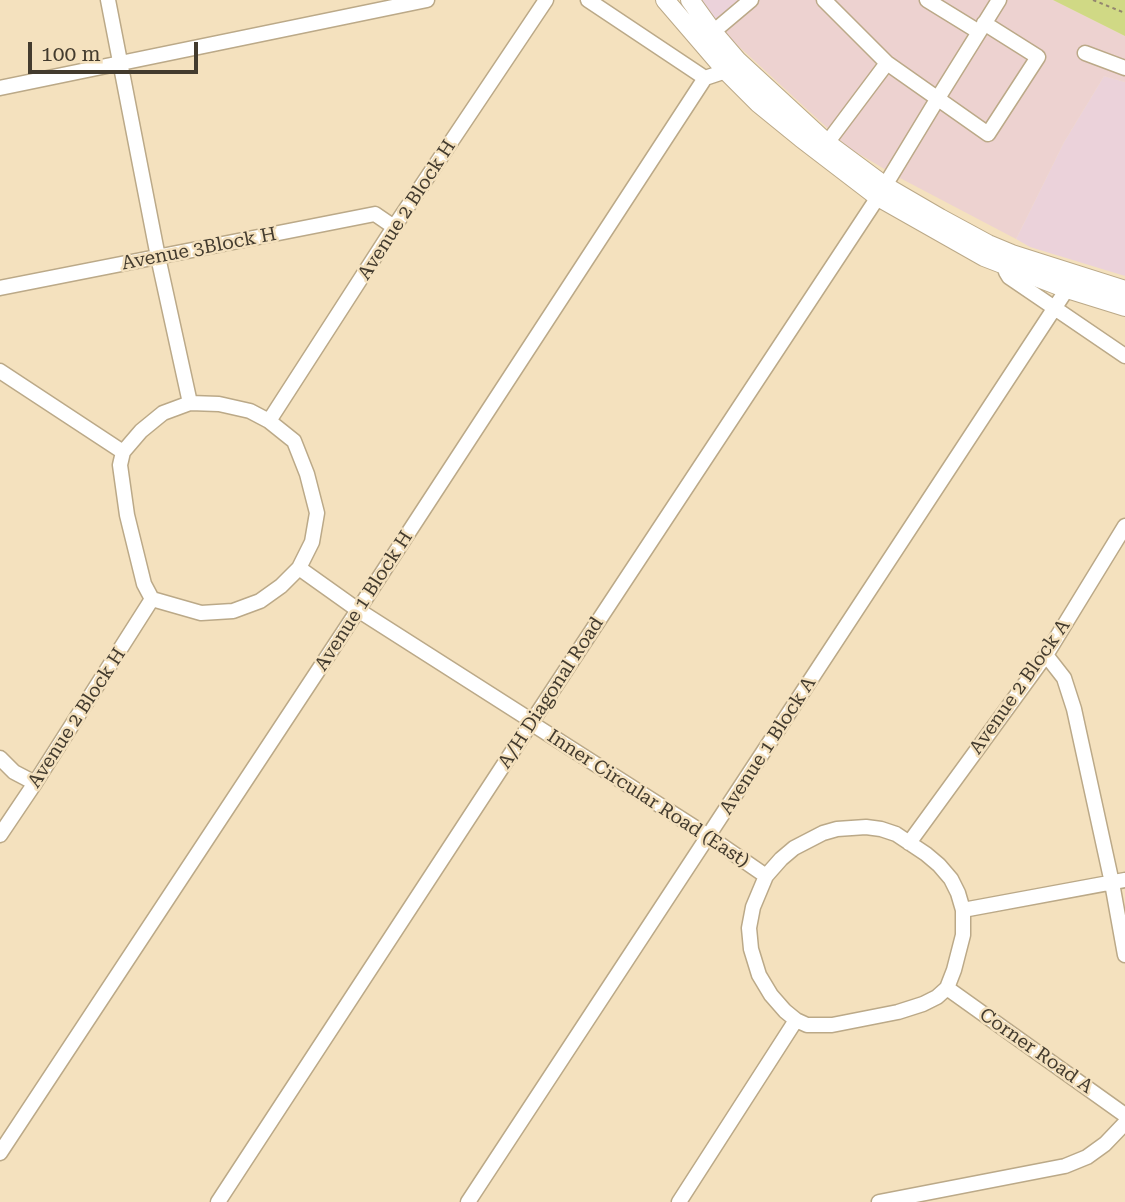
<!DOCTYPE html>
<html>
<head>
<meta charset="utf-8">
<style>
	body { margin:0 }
	#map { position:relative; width:1125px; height:1202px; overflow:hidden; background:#f4e1be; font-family:"Roboto Serif",serif }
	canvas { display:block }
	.scale { position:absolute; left:28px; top:42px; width:170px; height:32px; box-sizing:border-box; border:4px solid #433b2e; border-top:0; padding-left:9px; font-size:21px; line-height:24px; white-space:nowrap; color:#433b2e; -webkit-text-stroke:5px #f4e1be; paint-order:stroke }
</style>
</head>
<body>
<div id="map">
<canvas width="1125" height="1202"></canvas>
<div class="scale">100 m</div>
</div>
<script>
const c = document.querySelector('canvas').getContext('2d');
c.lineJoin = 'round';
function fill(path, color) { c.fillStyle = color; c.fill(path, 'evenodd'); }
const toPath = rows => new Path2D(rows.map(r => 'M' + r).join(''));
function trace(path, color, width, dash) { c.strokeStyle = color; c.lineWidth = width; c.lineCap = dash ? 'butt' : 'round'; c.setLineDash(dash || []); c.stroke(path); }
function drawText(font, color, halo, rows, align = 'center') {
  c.font = font + ' "Roboto Serif",serif'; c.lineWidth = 5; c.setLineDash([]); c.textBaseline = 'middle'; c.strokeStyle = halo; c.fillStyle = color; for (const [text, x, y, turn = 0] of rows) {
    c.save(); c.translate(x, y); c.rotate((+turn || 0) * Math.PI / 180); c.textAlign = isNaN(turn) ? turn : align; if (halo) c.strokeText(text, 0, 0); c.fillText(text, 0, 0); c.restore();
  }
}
fill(toPath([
	[760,0,1053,0,1125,36,1125,82,1104,76,1064,142,1016,239,898,177,849,148,721,30]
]), '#edd2d0');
fill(toPath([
	[702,0,760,0,721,30],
	[1104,76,1125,82,1125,276,1030,247,1016,239,1064,142]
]), '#ebd2da');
fill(toPath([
	[1053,0,1125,0,1125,36]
]), '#d0d985');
const minor = toPath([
	[108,0,158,257,190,403],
	[588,0,705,78],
	[824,0,887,63,988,134,1038,57,984,23],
	[927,0,979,32],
	[713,32,751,0],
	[1085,53,1125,68],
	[0,88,427,0],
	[827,143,887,63],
	[1009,259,1006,266,1006,272,1009,277,1125,356],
	[0,288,375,214,394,227],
	[0,371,123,452],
	[190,403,219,404,250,411,269,421,294,441,307,474,317,513,312,542,299,568,281,586,260,601,233,611,201,613,152,599,144,584,127,515,120,465,123,452,141,431,163,413,190,403],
	[269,421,394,227,546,0],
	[299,568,358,610,532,721],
	[1046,655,1064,678,1074,709,1112,883,1125,955],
	[531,723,708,836,766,876],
	[0,758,14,772,35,783],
	[866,827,881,829,896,834,926,854,939,865,951,879,958,893,963,910,963,935,954,970,947,988,937,997,923,1004,898,1012,832,1025,807,1025,796,1020,785,1011,771,995,759,975,751,949,749,928,753,907,766,876,781,859,794,848,823,833,837,829,866,827],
	[0,835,35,783,152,599],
	[909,843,1046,655,1125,526],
	[963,910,1125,880],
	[947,988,1125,1115],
	[0,1153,358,610,705,78,726,71,731,66],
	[218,1202,531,723,878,197,938,98,999,0],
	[468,1202,1067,289],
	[679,1202,796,1020],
	[879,1202,1065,1166,1087,1157,1105,1144,1125,1123]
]);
const major = toPath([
	[665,0,726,71,758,103,801,138,878,197,984,257,1067,289,1125,307],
	[690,0,713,32,737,60,827,143,885,186,940,218,988,244,1012,254,1125,290]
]);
trace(minor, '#bba988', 17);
trace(major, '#bba988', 20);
trace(toPath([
	[1093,0,1125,13]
]), '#93866f', 2, [3.5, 3.5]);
trace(minor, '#fff', 14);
trace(major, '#fff', 18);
drawText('19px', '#433b2e', '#f4e1be', [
	["Avenue 2 Block H",407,210,-57],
	["Avenue 3Block H",199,249,-11],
	["Avenue 1 Block H",364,601,-57],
	["Avenue 2 Block A",1020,687,-55],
	["A/H Diagonal Road",551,693,-57],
	["Avenue 2 Block H",77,718,-57],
	["Avenue 1 Block A",768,746,-57],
	["Inner Circular Road (East)",648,799,33],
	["Corner Road A",1036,1051,35]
]);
</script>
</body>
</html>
